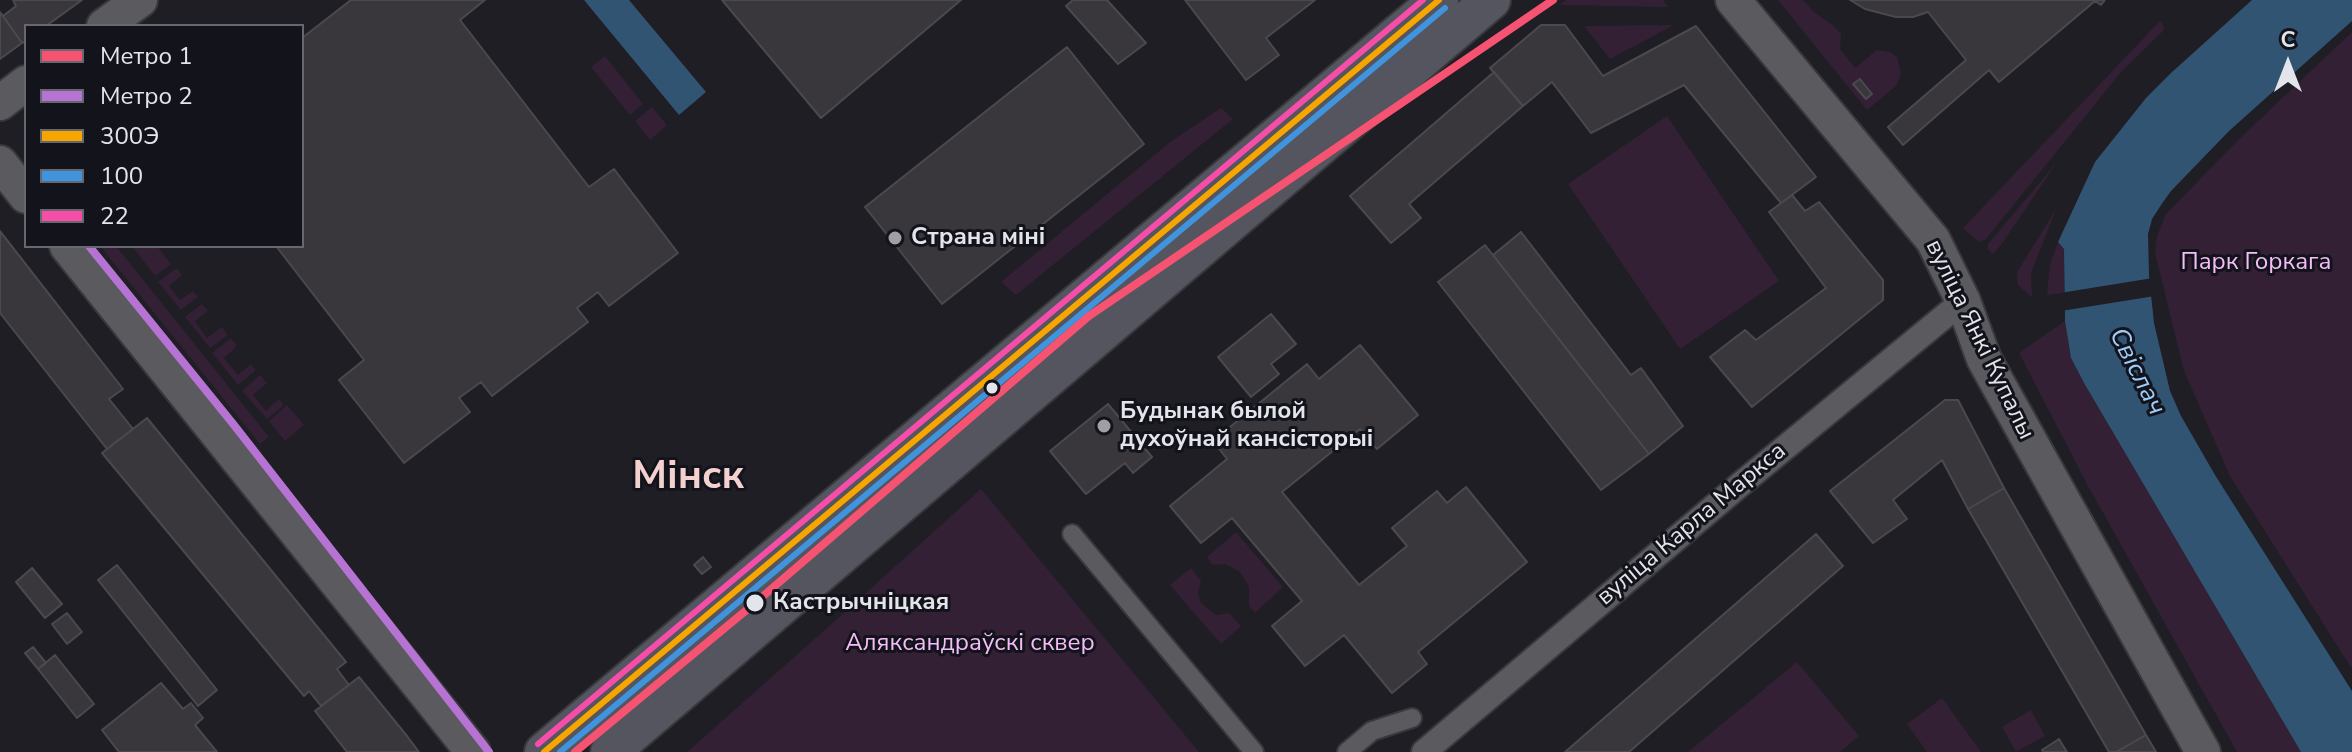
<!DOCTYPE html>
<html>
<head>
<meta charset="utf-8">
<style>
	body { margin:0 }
	#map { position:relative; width:2352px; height:752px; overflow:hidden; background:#1e1e24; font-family:"Nunito Sans",sans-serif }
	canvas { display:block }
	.legend { position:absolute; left:24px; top:24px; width:280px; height:224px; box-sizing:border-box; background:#13131c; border:2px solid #67676f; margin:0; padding:10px 14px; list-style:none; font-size:24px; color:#e4e4eb }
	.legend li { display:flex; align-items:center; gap:16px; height:40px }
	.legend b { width:40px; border:2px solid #67676f }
	.north { position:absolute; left:2248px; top:24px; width:80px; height:80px; -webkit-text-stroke:6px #13131c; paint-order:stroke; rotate:0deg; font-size:22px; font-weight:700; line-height:32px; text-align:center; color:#e4e4eb }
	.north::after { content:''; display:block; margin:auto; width:28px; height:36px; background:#e4e4eb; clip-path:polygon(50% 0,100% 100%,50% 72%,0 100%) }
</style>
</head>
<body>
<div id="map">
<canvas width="2352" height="752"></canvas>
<ul class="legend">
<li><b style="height:10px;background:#f65372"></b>Метро 1</li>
<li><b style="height:10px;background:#b673d3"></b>Метро 2</li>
<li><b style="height:10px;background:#f7a600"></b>300Э</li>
<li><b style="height:10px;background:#4094de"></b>100</li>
<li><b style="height:10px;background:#f54da8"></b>22</li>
</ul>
<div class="north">С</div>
</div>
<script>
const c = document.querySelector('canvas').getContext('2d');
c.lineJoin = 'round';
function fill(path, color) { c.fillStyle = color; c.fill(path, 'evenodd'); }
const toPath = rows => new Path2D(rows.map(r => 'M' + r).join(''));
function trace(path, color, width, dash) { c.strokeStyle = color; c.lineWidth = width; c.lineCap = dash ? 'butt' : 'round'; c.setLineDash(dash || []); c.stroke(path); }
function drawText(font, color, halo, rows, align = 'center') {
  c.font = font + ' "Nunito Sans",sans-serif'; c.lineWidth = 6; c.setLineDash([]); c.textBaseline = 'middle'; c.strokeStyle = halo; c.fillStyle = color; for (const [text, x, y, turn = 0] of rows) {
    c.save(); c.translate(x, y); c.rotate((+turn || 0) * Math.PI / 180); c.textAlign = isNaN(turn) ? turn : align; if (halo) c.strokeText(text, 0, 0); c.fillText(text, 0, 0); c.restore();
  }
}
fill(toPath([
	[1566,0,1663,0,1669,7,1559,5],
	[1778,0,1803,0,1814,12,1834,26,1841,34,1840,49,1855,68,1877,50,1890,52,1897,57,1901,74,1896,86,1867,110],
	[2160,21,2164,26,2163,31,2121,72,1986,239,1980,242,1974,238,1963,228],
	[1674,25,1610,59,1584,26],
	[2352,32,2352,669,2230,476,2184,371,2155,253,2157,236,2166,214,2238,140],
	[605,56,643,104,630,115,591,67],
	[652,107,667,125,650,140,635,121],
	[1221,108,1233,119,1016,295,1001,282,1170,142],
	[1667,116,1779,281,1680,349,1568,184],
	[2058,161,2001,245,1993,254,1988,249,1988,244],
	[2056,209,2031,273,2032,297,2018,285,2017,272],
	[2058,242,2064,249,2064,293,2047,295,2050,264],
	[100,246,116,246,269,437,260,444],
	[132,246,157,246,171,264,155,276],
	[177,268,182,275,169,286,180,300,193,291,198,297,181,310,158,282],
	[202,304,208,311,195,321,207,338,222,327,228,335,210,348,185,317],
	[2065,321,2071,358,2084,383,2301,752,2237,752,2088,486,2019,353],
	[231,338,237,346,224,358,238,375,251,364,256,370,238,385,212,353],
	[260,375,267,383,253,395,266,411,279,399,284,405,267,419,242,391],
	[287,405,304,425,285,441,269,421],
	[981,489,1199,752,687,752,827,628],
	[1236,532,1283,587,1255,613,1249,606,1249,587,1240,572,1225,564,1212,565,1207,557],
	[1191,568,1201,581,1198,593,1201,603,1216,615,1229,613,1241,626,1221,644,1170,585],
	[1797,662,1859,736,1840,752,1688,752],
	[1942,698,1981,752,1927,752,1907,724],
	[2031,710,2045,736,2016,752,2002,727]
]), '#332035');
fill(toPath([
	[584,0,629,0,706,92,679,115],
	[2252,0,2352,0,2352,21,2229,131,2171,191,2161,205,2152,219,2148,234,2149,276,2154,323,2170,391,2181,416,2215,475,2352,691,2352,752,2301,752,2084,383,2071,358,2065,321,2064,249,2058,242,2095,162,2146,98,2171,73]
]), '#325473');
fill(toPath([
	[2153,278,2155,296,2061,311,2060,293]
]), '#1e1e24');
const building = toPath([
	[13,0,82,0,46,26,26,26,26,41,22,43,3,16,16,6,13,0],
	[351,0,485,0,460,20,589,187,614,169,678,253,609,306,598,292,577,308,588,322,492,396,481,382,459,398,470,412,404,463,339,380,364,360,276,246,302,246,302,38,351,0],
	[722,0,961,0,821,118,722,0],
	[1073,0,1107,0,1146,43,1118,64,1066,6,1073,0],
	[1185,0,1315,0,1266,38,1279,55,1246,80,1185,0],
	[1850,0,2105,0,2101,5,2095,1,1999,82,1989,70,1903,145,1888,127,1966,60,1928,12,1913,17,1896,17,1865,9,1850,0],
	[0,12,22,43,0,59,0,12],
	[1541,25,1565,25,1603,76,1696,26,1816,177,1781,203,1684,85,1591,133,1552,82,1523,106,1490,68,1541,25],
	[1067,47,1144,144,942,304,865,207,1067,47],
	[1494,72,1523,106,1409,204,1421,218,1391,243,1350,196,1494,72],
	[1860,79,1872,94,1866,99,1853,84,1860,79],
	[1792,195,1805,211,1819,202,1883,280,1883,300,1752,407,1710,357,1745,330,1756,340,1826,288,1769,212,1792,195],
	[0,231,123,389,109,399,133,429,107,449,0,313,0,231],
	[1521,232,1631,375,1641,368,1683,426,1649,454,1493,255,1521,232],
	[1485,245,1649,454,1601,490,1438,282,1485,245],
	[1271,314,1296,344,1271,364,1279,374,1251,397,1218,357,1271,314],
	[1360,345,1418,415,1377,449,1360,429,1282,492,1359,585,1407,546,1392,528,1437,491,1447,503,1466,487,1527,562,1418,652,1427,664,1392,693,1344,635,1305,666,1272,626,1302,601,1232,518,1201,543,1170,506,1227,459,1213,441,1307,364,1319,379,1360,345],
	[1945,400,1958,400,2004,488,1968,509,1942,460,1893,500,1907,519,1873,543,1830,491,1945,400],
	[1108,404,1152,457,1133,473,1125,463,1086,494,1050,451,1108,404],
	[147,418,346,662,337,669,349,685,321,706,309,691,304,696,102,453,147,418],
	[2004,488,2146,735,2116,752,2109,752,1968,509,2004,488],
	[1816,534,1843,566,1629,752,1565,752,1816,534],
	[703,557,711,567,702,574,694,565,703,557],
	[117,565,217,690,198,706,98,580,117,565],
	[32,568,62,604,45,618,16,582,32,568],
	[67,613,82,632,67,644,52,624,67,613],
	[33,647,46,663,38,669,25,653,33,647],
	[55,655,94,704,77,718,38,669,55,655],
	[359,677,407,736,419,752,347,752,315,711,359,677],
	[161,683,183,709,191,703,203,718,195,725,217,752,119,752,102,730,161,683],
	[2146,735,2156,752,2116,752,2146,735],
	[2059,739,2067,752,2043,752,2042,750,2059,739]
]);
fill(building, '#39373c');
trace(building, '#4a494e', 2);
const pedestrian = toPath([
	[1072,534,1254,752],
	[1347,752,1372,731,1412,718]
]);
const minor = toPath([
	[1424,752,1742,483,1963,301]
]);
const secondary = toPath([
	[1733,0,1933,240,1963,301,1984,359,2203,752],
	[104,26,140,0],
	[0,103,26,83],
	[0,163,26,196],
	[67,246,473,752]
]);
const primary = toPath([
	[544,752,1439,0],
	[610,752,1491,0]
]);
trace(pedestrian, '#38383d', 22);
trace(minor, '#38383d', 28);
trace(secondary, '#38383d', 38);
trace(primary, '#38383d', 42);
trace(pedestrian, '#5a5a5f', 18);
trace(minor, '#5a5a5f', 24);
trace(secondary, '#5a5a5f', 34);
trace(primary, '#54555f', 38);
trace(toPath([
	[544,752,1439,0]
]), '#f7a600', 6);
trace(toPath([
	[560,752,1445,8]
]), '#4094de', 6);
trace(toPath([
	[538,744,1423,0]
]), '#f54da8', 6);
trace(toPath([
	[575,752,755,603,1089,316,1553,0]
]), '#f65372', 8);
trace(toPath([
	[89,246,234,425,489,752]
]), '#b673d3', 8);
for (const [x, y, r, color] of [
	[895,238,8,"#9f9fa5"],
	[992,388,7,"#e4e4eb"],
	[1104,426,8,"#9f9fa5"],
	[755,603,10,"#e4e4eb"]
]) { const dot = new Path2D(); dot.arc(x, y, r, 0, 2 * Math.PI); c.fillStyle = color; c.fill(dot); trace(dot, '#13131c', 3); }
drawText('bold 24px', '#e4e4eb', '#13131c', [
	["Страна міні",911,238],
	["Будынак былой",1120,412],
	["духоўнай кансісторыі",1120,440]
], 'left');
drawText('24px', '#f4bcf8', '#13131c', [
	["Парк Горкага",2256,263],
	["Аляксандраўскі сквер",970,644]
]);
drawText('24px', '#e4e4eb', '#13131c', [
	["вуліца Янкі Купалы",1979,340,64],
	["вуліца Карла Маркса",1692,525,-40]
]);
drawText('bold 24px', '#e4e4eb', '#13131c', [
	["Кастрычніцкая",773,603]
], 'left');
drawText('italic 26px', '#9eccf9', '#13131c', [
	["Свіслач",2136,372,63]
]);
drawText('bold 40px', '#f4d1cf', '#13131c', [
	["Мінск",688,478]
]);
</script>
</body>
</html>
